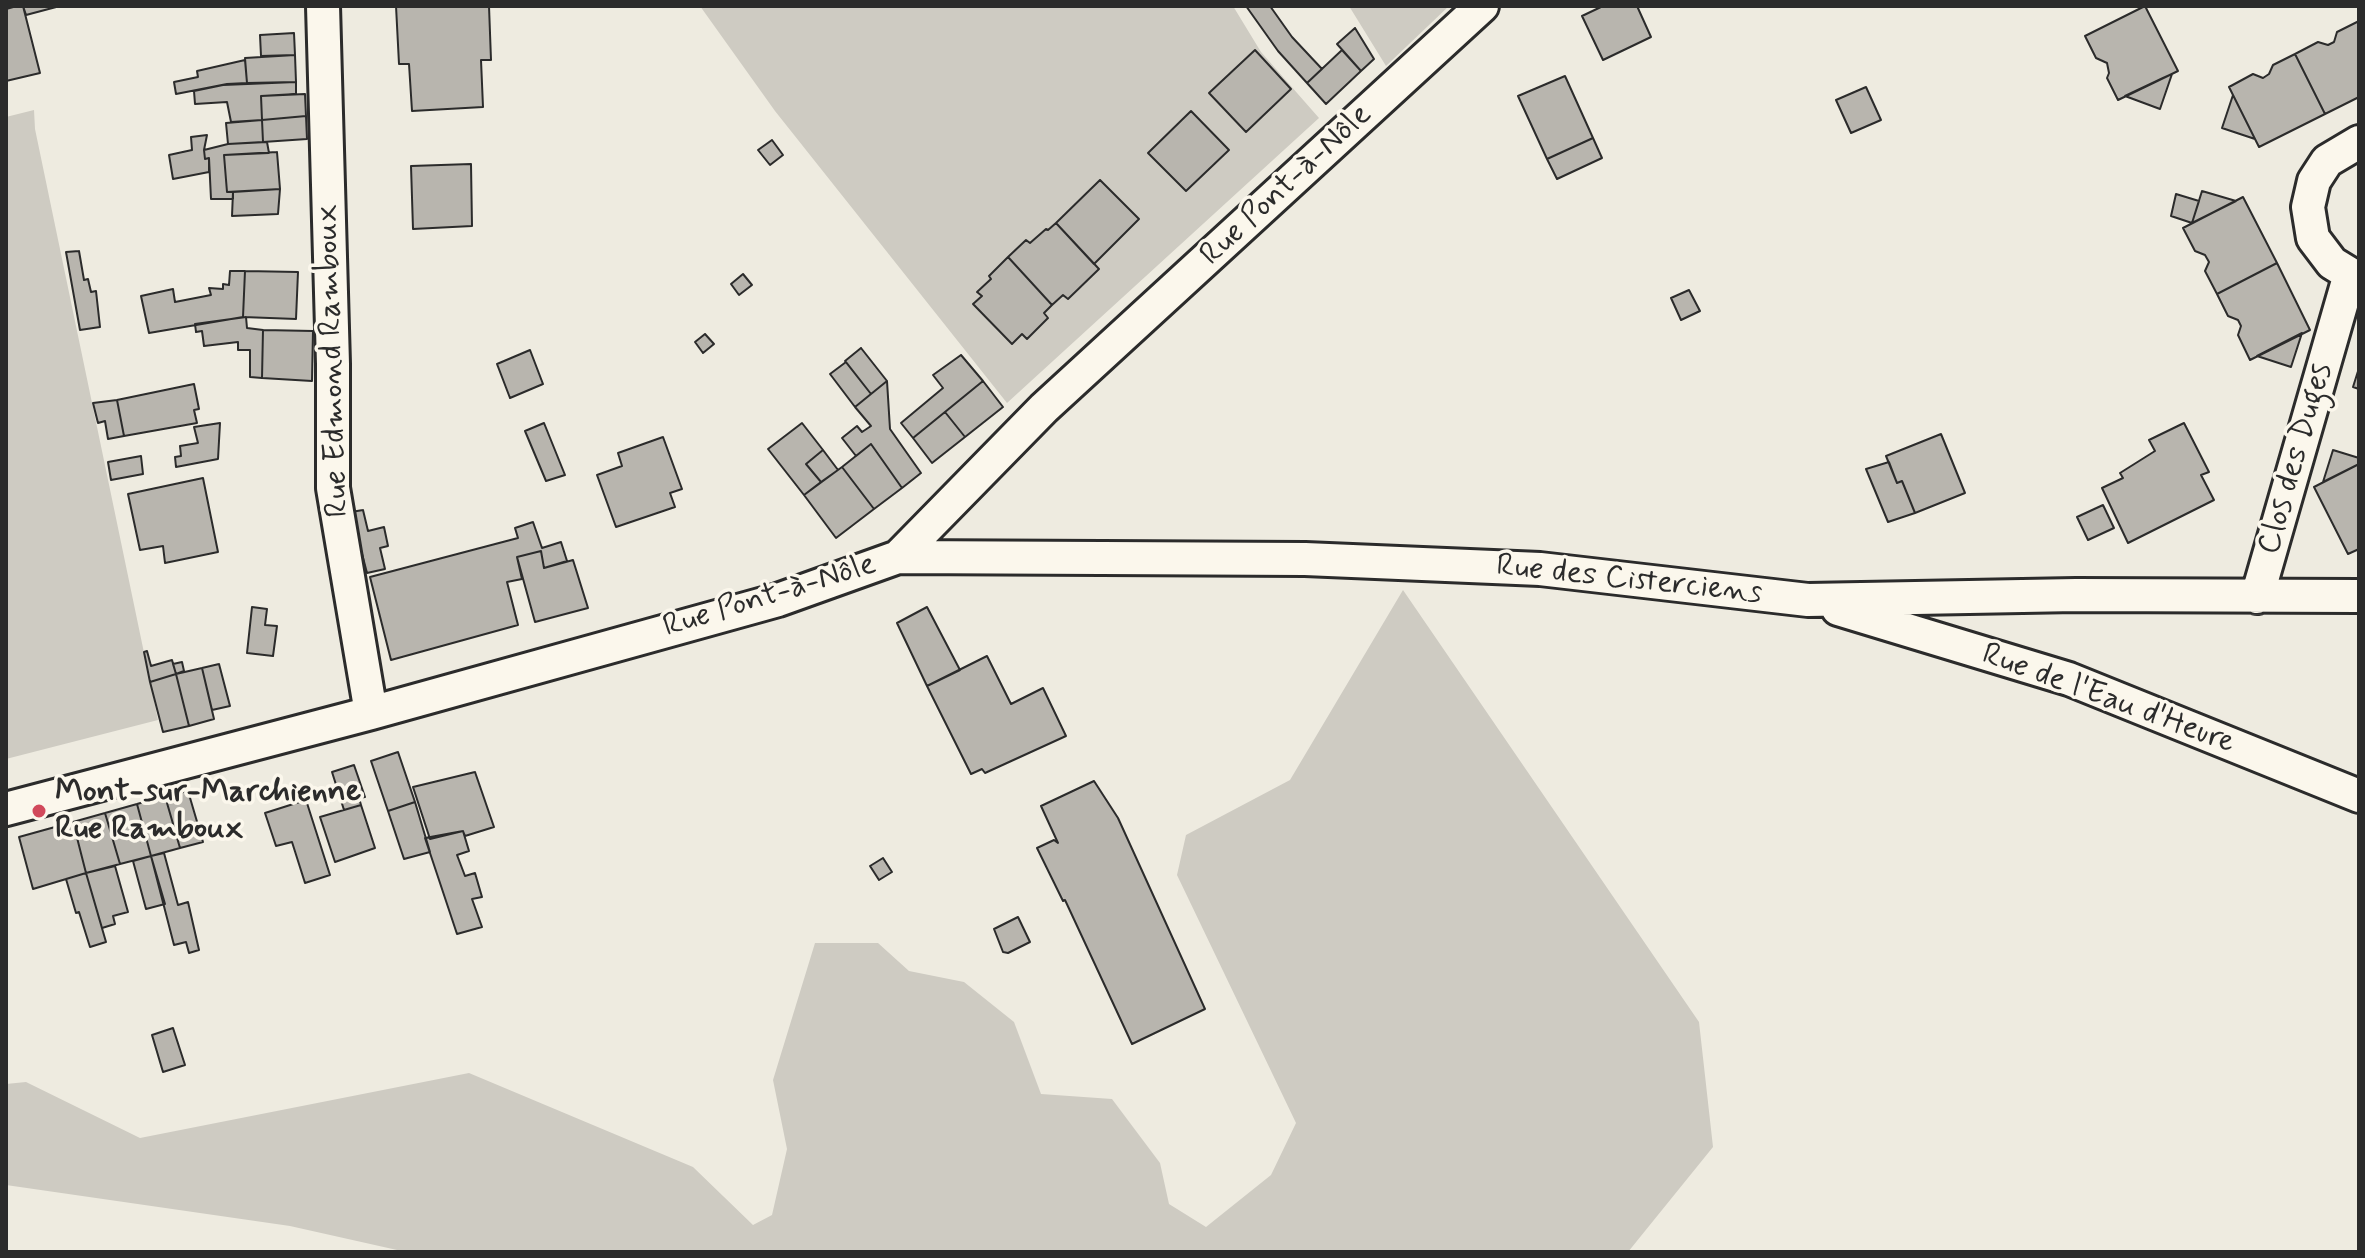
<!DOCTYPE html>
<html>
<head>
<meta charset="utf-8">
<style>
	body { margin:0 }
	#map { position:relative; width:2365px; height:1258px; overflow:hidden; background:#eeebe0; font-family:Mynerve,sans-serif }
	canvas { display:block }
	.frame { position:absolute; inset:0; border:8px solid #2b2b2b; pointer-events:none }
</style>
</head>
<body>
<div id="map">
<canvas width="2365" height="1258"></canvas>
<div class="frame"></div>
</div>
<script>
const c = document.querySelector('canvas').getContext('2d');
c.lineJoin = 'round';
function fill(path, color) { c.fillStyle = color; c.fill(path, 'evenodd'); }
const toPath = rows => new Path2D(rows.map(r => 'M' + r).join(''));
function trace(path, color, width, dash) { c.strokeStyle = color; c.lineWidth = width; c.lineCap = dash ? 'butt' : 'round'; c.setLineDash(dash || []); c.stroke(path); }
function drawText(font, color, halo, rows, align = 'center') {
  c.font = font + ' Mynerve,sans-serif'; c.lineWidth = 7; c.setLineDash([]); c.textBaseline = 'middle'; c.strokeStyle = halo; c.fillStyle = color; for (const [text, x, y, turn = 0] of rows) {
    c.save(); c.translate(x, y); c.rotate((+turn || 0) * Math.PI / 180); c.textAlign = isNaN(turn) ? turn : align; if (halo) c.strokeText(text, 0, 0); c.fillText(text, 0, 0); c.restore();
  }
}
fill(toPath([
	[700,6,1233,6,1261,52,1319,118,1007,403,775,111],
	[1349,6,1449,6,1386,66],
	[34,110,35,129,158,720,6,759,6,117],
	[1403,590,1699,1022,1713,1147,1628,1252,406,1252,290,1226,6,1185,6,1084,26,1082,140,1138,469,1073,693,1167,753,1225,772,1215,787,1149,773,1080,815,943,878,943,909,971,964,982,1014,1022,1041,1094,1112,1099,1160,1163,1169,1204,1206,1227,1271,1175,1296,1123,1177,875,1186,835,1290,780]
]), '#cecbc2');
const building = toPath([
	[17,6,23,6,40,73,6,81,6,9,17,6],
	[23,6,60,6,26,15,23,6],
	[396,6,489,6,491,60,481,60,483,107,412,111,409,64,399,64,396,6],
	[1246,6,1270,6,1292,37,1322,69,1307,83,1278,51,1246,6],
	[1603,6,1637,6,1651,37,1603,60,1582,16,1603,6],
	[2145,6,2178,71,2118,100,2107,78,2109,73,2107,63,2096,58,2085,36,2145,6],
	[2359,21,2359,97,2325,114,2295,54,2318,42,2328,45,2334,42,2337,32,2359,21],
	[1355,28,1374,59,1361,71,1337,44,1355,28],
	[294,33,295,55,261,56,260,35,294,33],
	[1255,50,1291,89,1246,132,1209,93,1255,50],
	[1342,50,1361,71,1326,104,1307,83,1342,50],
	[2295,54,2325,114,2259,147,2229,87,2253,74,2263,78,2269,74,2273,65,2295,54],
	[295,55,296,82,247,83,245,58,295,55],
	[245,60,247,83,227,84,176,94,174,82,198,77,197,71,245,60],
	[2172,74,2160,109,2125,96,2163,78,2172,74],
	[1565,76,1593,138,1547,159,1518,96,1565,76],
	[296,82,296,94,261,96,262,120,231,122,227,102,195,104,194,91,223,85,296,82],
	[1866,87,1881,120,1851,133,1836,100,1866,87],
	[305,94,306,116,262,120,261,96,305,94],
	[2233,95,2255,139,2222,128,2233,95],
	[1191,111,1229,150,1186,191,1148,153,1191,111],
	[306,116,307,139,263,142,262,120,306,116],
	[262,120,263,142,228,144,226,123,262,120],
	[207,135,204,150,205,159,209,158,209,172,173,179,169,155,192,150,191,137,207,135],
	[1593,138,1602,158,1557,179,1547,159,1593,138],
	[772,140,783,155,770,165,758,150,772,140],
	[267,142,269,153,224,155,227,192,233,192,233,199,211,199,209,158,205,159,204,150,228,144,267,142],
	[277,152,280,189,227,192,224,155,277,152],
	[471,164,472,226,413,229,411,166,471,164],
	[1100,180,1139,219,1094,264,1056,223,1100,180],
	[280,189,278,214,232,216,233,192,280,189],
	[2202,191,2236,201,2192,223,2202,191],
	[2176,194,2199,201,2192,223,2171,216,2176,194],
	[2243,197,2277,263,2217,294,2205,271,2209,262,2205,255,2195,251,2183,228,2243,197],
	[1056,223,1099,269,1068,299,1063,295,1052,305,1008,257,1026,240,1030,243,1046,229,1048,230,1056,223],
	[79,251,84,280,88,279,91,292,96,291,100,327,80,330,66,252,79,251],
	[1008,257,1052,305,1044,313,1048,318,1027,339,1022,334,1012,344,973,304,982,296,977,292,991,279,989,276,1008,257],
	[2277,263,2310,330,2250,360,2238,335,2241,326,2238,320,2228,316,2217,294,2277,263],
	[230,271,245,271,243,317,149,333,141,296,173,289,175,302,211,295,209,288,223,289,223,284,229,285,230,271],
	[245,271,298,272,296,319,243,317,245,271],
	[743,274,752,285,739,295,731,284,743,274],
	[1689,290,1700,311,1681,320,1671,298,1689,290],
	[246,317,247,328,263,330,262,378,250,377,250,350,238,350,238,342,204,346,202,331,196,332,195,324,246,317],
	[263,330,313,331,312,381,262,378,263,330],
	[2302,333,2291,367,2257,356,2302,333],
	[705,334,714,344,703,353,695,342,705,334],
	[861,348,887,381,871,394,845,361,861,348],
	[530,350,543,384,510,398,497,364,530,350],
	[961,355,983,381,913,438,901,423,943,388,933,375,961,355],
	[846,362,871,394,855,407,830,374,846,362],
	[2359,368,2359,389,2353,387,2359,368],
	[887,381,890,429,921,473,902,488,871,444,856,456,842,438,857,426,862,432,871,426,855,407,887,381],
	[983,381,1003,407,965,437,945,412,983,381],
	[194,384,199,409,194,410,197,423,124,436,117,400,194,384],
	[117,400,124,436,108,439,105,421,98,423,93,403,117,400],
	[945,412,965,437,932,463,913,438,945,412],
	[220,423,218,459,176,467,175,457,181,456,180,446,198,443,194,427,220,423],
	[544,423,565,475,546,481,525,431,544,423],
	[802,423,823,450,806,464,821,482,804,495,768,449,802,423],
	[2184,423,2209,472,2201,475,2214,500,2128,543,2102,488,2123,478,2120,473,2155,451,2149,440,2184,423],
	[1941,434,1965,493,1915,513,1902,481,1897,483,1886,456,1941,434],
	[663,437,682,489,670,493,675,507,616,527,597,475,622,466,618,453,663,437],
	[871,444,902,488,874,509,842,467,871,444],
	[823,450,838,470,821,482,806,464,823,450],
	[2333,450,2359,458,2359,464,2323,482,2333,450],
	[141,456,143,474,111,480,108,462,141,456],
	[1889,462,1897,483,1902,481,1915,513,1888,522,1866,469,1889,462],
	[2359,464,2359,549,2348,554,2314,487,2359,464],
	[842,467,874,509,836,538,804,495,842,467],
	[203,478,218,552,165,563,163,546,140,550,128,494,203,478],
	[2103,505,2114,528,2088,540,2077,517,2103,505],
	[363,510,368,531,384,527,388,546,380,548,385,569,367,573,351,512,363,510],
	[533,522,542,548,561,542,567,561,544,568,541,551,517,557,522,579,507,582,518,625,391,660,370,577,518,538,515,528,533,522],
	[541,551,544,568,573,560,588,608,535,622,517,557,541,551],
	[252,607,267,609,265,625,277,626,273,656,247,653,252,607],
	[927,607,960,670,927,686,897,623,927,607],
	[147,651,151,666,172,660,176,674,150,682,144,652,147,651],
	[987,656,1011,704,1043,688,1066,736,985,773,982,769,971,774,927,686,987,656],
	[182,662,184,671,176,674,173,664,182,662],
	[219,664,230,706,212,710,202,668,219,664],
	[202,668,214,719,189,726,176,674,202,668],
	[176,674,189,726,163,732,150,682,176,674],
	[398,752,415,802,388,811,371,761,398,752],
	[354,765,365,797,359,798,361,805,344,810,332,772,354,765],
	[475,772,494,827,465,836,463,831,430,839,413,787,475,772],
	[1094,781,1118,818,1205,1009,1132,1044,1065,900,1063,901,1037,848,1054,840,1058,843,1041,806,1094,781],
	[188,791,203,842,180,848,165,796,188,791],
	[165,796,180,848,151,856,137,804,165,796],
	[306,800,330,875,305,883,292,842,276,846,265,813,306,800],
	[415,802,430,852,404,859,388,811,415,802],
	[137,804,151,856,120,864,105,813,137,804],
	[361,805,375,848,335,862,320,817,361,805],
	[105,813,120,864,86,873,73,822,105,813],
	[73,822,86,873,33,889,19,837,73,822],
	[463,831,469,851,457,855,465,876,475,873,482,897,472,899,482,927,457,934,425,838,463,831],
	[164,853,178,905,188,902,199,950,189,953,186,942,174,945,151,856,164,853],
	[151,856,165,904,146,909,133,861,151,856],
	[883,858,892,872,879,880,870,866,883,858],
	[115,866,128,912,113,916,115,924,102,928,86,873,115,866],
	[86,873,106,942,90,947,79,912,76,913,66,879,86,873],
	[1018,917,1030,942,1008,953,1003,952,994,929,1018,917],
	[173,1028,185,1065,163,1072,152,1035,173,1028]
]);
fill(building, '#b8b5ae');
trace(building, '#2b2b2b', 2);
const minor = toPath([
	[323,6,333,364,333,488,371,713],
	[2359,142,2327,161,2314,181,2308,207,2313,238,2332,263,2350,274,2359,277],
	[898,557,1305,559,1540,569,1808,600,2076,595,2359,596],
	[2257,597,2350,274],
	[1838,609,2069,679,2359,796],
	[6,809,371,713,778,600,898,557,1044,408,1482,6]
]);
trace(minor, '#2b2b2b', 38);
trace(minor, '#fbf7ec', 32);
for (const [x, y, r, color] of [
	[39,811,8,"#d1495b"]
]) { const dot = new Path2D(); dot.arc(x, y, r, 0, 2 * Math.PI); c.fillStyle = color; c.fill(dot); trace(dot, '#fbf7ec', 3); }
drawText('32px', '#2b2b2b', '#fbf7ec', [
	["Rue Pont-à-Nôle",1287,186,-43],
	["Rue Edmond Ramboux",334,361,-92],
	["Clos des Duges",2297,459,-74],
	["Rue des Cisterciens",1629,581,6],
	["Rue Pont-à-Nôle",770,597,-17],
	["Rue de l'Eau d'Heure",2108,700,20]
]);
drawText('bold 32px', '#2b2b2b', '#fbf7ec', [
	["Mont-sur-Marchienne",55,793],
	["Rue Ramboux",55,830]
], 'left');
</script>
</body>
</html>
